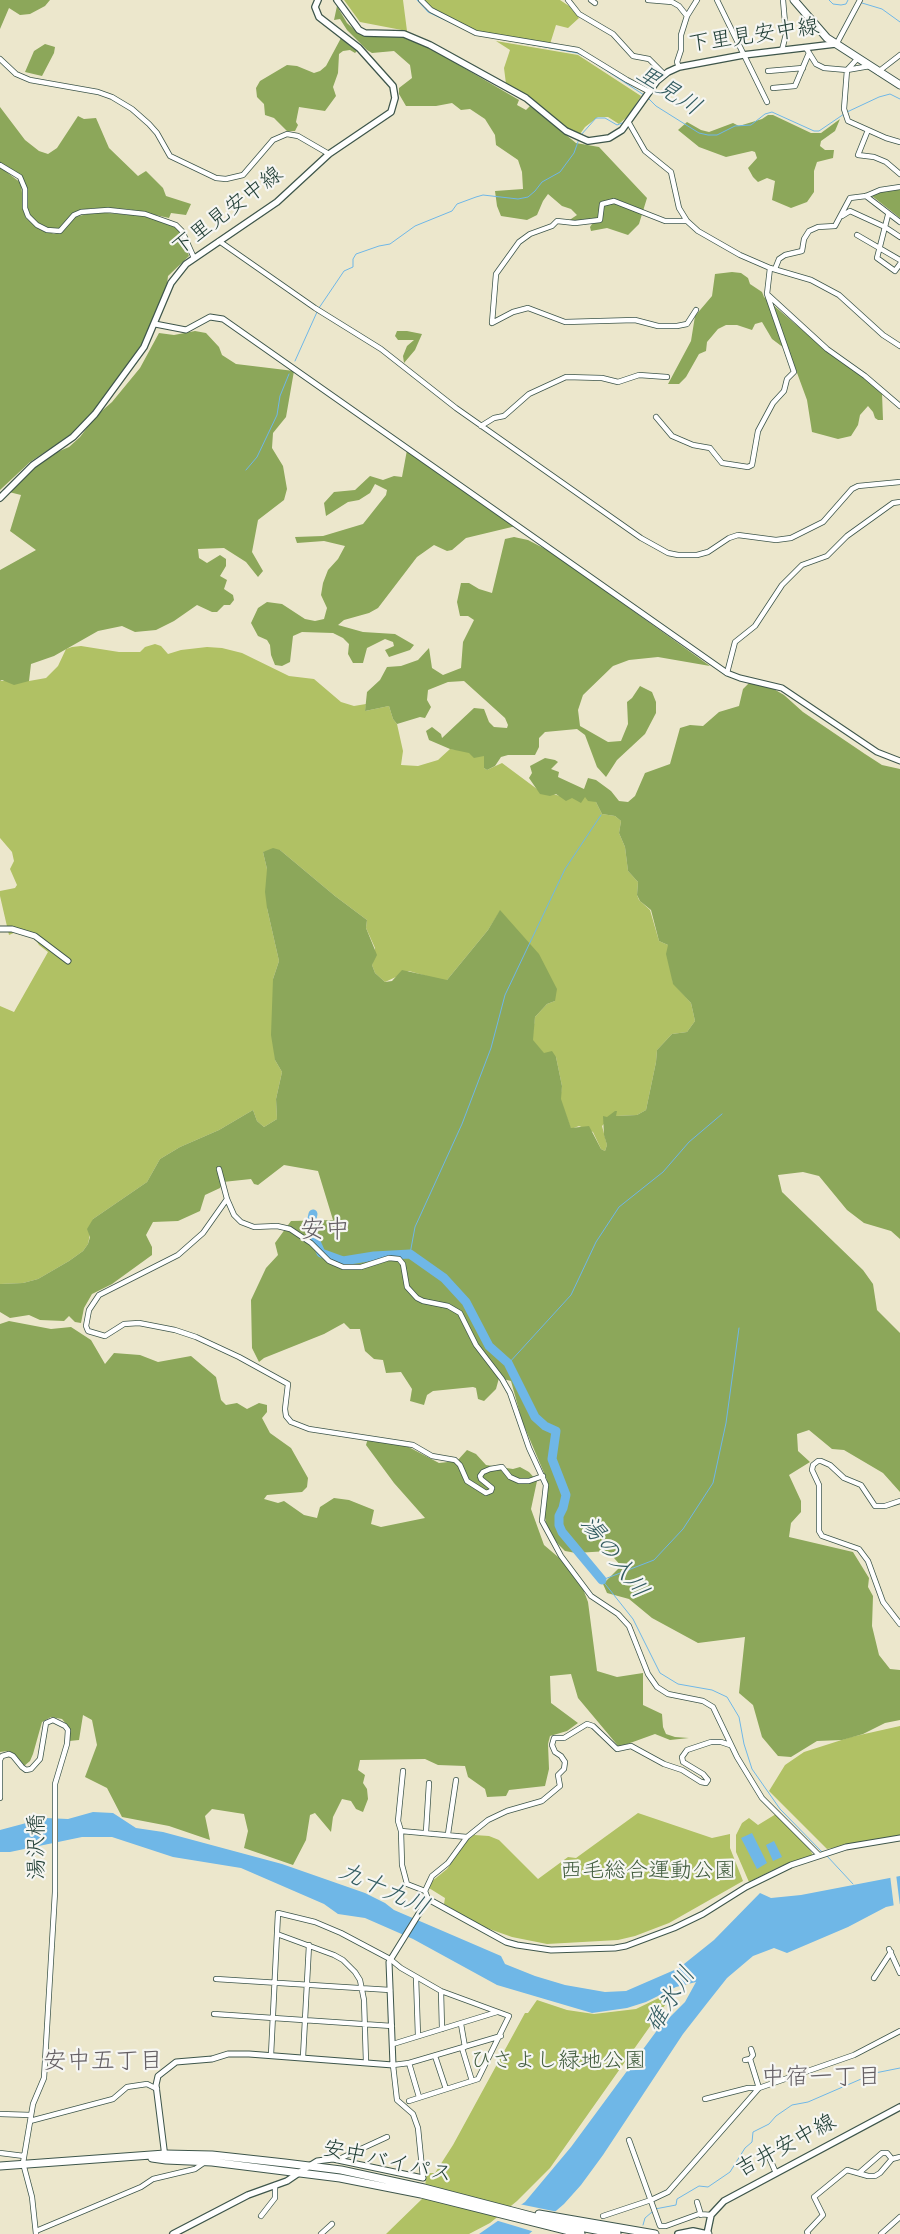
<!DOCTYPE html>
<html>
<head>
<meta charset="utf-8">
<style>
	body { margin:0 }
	canvas { display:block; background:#ece7cc }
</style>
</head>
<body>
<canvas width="900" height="2234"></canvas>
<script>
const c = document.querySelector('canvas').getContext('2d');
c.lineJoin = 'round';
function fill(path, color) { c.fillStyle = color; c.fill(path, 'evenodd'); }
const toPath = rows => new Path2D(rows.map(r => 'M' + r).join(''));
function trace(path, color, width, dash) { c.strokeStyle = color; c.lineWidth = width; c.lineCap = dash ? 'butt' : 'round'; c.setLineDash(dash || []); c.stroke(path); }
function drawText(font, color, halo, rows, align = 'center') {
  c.font = font + ' "Indie Flower","Klee One",sans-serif'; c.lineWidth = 4.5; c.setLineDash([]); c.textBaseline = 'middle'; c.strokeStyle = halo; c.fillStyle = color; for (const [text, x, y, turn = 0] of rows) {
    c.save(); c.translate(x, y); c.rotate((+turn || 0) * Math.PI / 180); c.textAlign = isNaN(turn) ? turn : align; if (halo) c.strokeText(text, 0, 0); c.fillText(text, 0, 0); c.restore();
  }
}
fill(toPath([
	[344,0,403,0,407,31,360,22],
	[423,0,560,0,569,6,579,18,568,28,556,25,550,44,478,32,432,9],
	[496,41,578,55,641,96,629,115,619,124,608,117,598,117,585,127,580,134,573,132,506,84,504,68,510,50],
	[155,644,161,646,168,654,181,650,207,647,222,648,242,653,289,676,314,679,341,702,354,706,366,704,365,711,389,706,393,719,397,724,403,751,401,765,418,766,438,760,450,749,460,750,485,756,484,768,487,770,502,763,537,789,563,797,585,796,596,802,602,814,615,816,621,821,619,833,625,847,628,871,638,882,637,895,639,900,650,910,659,941,668,945,673,983,691,1003,695,1021,687,1032,672,1034,657,1050,656,1062,646,1110,637,1115,616,1116,616,1114,613,1114,602,1126,607,1145,605,1151,601,1149,593,1132,579,1126,571,1129,560,1099,562,1086,556,1057,544,1054,532,1040,535,1017,547,1004,555,1001,500,911,488,930,447,980,440,980,409,971,385,982,375,973,372,965,375,948,366,928,367,920,335,896,280,850,263,852,267,869,267,908,279,961,273,979,275,1060,282,1072,276,1099,277,1119,264,1127,257,1121,253,1110,219,1130,180,1147,160,1159,147,1182,93,1219,88,1244,83,1251,69,1261,38,1279,23,1283,0,1284,0,1006,14,1012,48,952,39,945,34,937,18,931,9,935,0,896,0,891,15,888,17,885,10,869,14,861,12,852,0,838,0,681,29,681,46,678,58,666,66,649,72,647,81,646,119,652,140,652,145,647],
	[900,1726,900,1835,827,1849,769,1791,785,1765,804,1752,851,1737],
	[638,1813,712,1838,730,1834,730,1848,743,1881,669,1923,635,1936,618,1940,547,1944,512,1937,481,1926,444,1904,445,1898,429,1888,431,1882,447,1869,468,1840,474,1835,489,1836,499,1840,538,1879,568,1857,576,1858],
	[776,1814,809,1848,813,1855,781,1866,749,1882,736,1852,736,1835,742,1823,749,1818,758,1825],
	[665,1995,670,1998,550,2168,517,2201,490,2223,469,2234,386,2234,423,2198,427,2173,435,2173,453,2145,525,2013,528,2013,537,2000,567,2010,594,2014,636,2009]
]), '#b0c164');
fill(toPath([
	[0,0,50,0,45,6,30,14,20,15,9,8,0,29],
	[337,6,347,23,358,33,365,36,403,37,428,47,519,100,517,105,526,110,530,106,576,143,599,147,647,198,639,224,628,235,607,228,591,231,590,227,594,221,568,221,577,215,571,209,562,206,548,194,543,201,537,215,527,220,501,216,497,206,495,191,523,189,522,172,518,160,496,145,495,135,485,119,470,109,461,110,452,103,436,106,406,106,399,94,399,88,412,78,410,65,394,51,372,53,367,50,347,30,340,19,334,20],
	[341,38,357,51,355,53,350,50,343,51,339,54,338,73,333,87,336,96,325,111,299,107,296,122,298,125,295,131,287,131,274,118,265,115,264,104,257,97,256,88,260,81,287,65,297,66,314,73,320,71,326,66],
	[45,44,55,47,54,53,42,76,25,72,34,51],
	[0,107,25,140,39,151,48,154,57,148,78,116,84,119,96,118,109,148,138,176,146,171,163,188,166,196,191,204,186,215,171,213,169,218,128,209,95,208,80,210,73,214,59,229,47,229,38,224,28,212,27,188,21,176,0,163],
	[768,115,773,115,811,133,821,133,840,119,835,131,821,141,820,146,825,150,834,150,833,158,817,162,814,171,814,192,807,202,791,208,772,200,775,181,767,178,758,182,753,177,748,168,757,158,755,152,752,151,726,157,699,147,678,130,687,122,701,130,709,132,733,123,739,126,762,119],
	[0,167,21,183,24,213,26,218,36,227,54,234,61,232,75,217,95,212,144,216,176,227,180,232,189,256,168,276,167,284,149,330,141,345,111,388,81,427,71,435,30,462,0,490],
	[900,189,900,218,872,196,882,190],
	[732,272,741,273,748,278,750,284,762,292,764,297,823,348,857,372,882,393,883,420,878,420,875,418,873,412,868,406,860,415,858,425,851,436,838,439,812,432,807,400,793,362,784,348,772,339,762,322,755,324,752,330,737,325,726,325,718,329,707,342,706,351,699,354,686,377,679,384,668,384,691,341,695,316,712,296,715,274],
	[195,331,206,333,219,347,222,355,236,364,294,371,286,417,273,433,272,448,283,466,287,489,284,500,258,520,252,552,263,571,258,577,246,562,224,548,198,549,199,558,207,563,220,555,226,559,226,566,220,576,227,580,224,589,233,595,234,600,230,605,224,605,217,612,212,612,197,605,174,621,156,630,135,632,122,626,98,631,54,656,31,664,29,681,14,685,2,680,0,681,0,570,36,550,10,531,21,495,9,492,34,467,50,455,69,447,80,437,96,416,112,402,140,368,159,333,174,335],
	[397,331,407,331,422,334,415,350,404,363,403,356,407,346,414,340,398,340,395,336],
	[407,450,516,526,466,538,452,550,447,551,434,545,417,557,378,608,369,613,344,620,338,625,363,632,395,634,414,645,410,650,389,657,385,650,394,646,393,642,385,639,367,648,363,663,353,663,348,654,349,644,343,638,333,633,302,632,293,636,290,662,282,666,275,665,271,655,270,645,267,640,258,636,251,623,258,608,267,602,282,604,305,619,315,621,324,619,327,608,321,595,323,583,328,570,338,559,345,546,324,541,297,543,295,537,323,536,363,524,386,495,387,490,375,484,370,493,359,500,348,502,326,516,324,503,334,492,355,490,370,476,383,480,394,476,402,477],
	[514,537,528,540,551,552,710,666,658,657,629,660,613,666,583,695,578,710,580,726,608,742,621,741,628,724,627,702,632,698,640,686,652,692,656,702,656,713,645,734,617,760,606,777,597,767,585,735,577,729,545,732,539,738,539,747,535,755,508,755,501,757,495,766,487,770,484,768,484,756,474,758,469,753,450,749,429,740,426,731,432,727,441,734,442,738,474,708,484,709,489,722,494,727,507,728,508,725,505,718,464,681,448,682,428,690,427,700,431,707,425,718,420,717,397,724,393,719,389,706,365,711,367,692,380,680,387,667,401,666,418,660,429,648,432,668,443,675,461,668,463,642,474,620,468,616,460,616,457,602,461,583,469,583,479,589,492,593,505,539],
	[749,683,772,688,784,695,803,712,865,754,882,765,900,769,900,1239,891,1231,864,1223,847,1210,819,1176,803,1172,778,1175,782,1192,863,1270,873,1284,877,1310,900,1333,900,1492,883,1473,844,1450,832,1449,809,1430,797,1434,798,1451,810,1462,789,1475,801,1501,801,1512,791,1523,789,1537,853,1552,869,1578,868,1587,873,1596,872,1626,879,1655,890,1669,900,1670,900,1720,885,1723,863,1734,842,1740,817,1741,791,1757,778,1756,762,1737,753,1705,739,1693,745,1637,698,1643,652,1618,629,1599,607,1593,603,1584,621,1566,608,1551,576,1553,565,1551,558,1544,548,1531,543,1509,547,1480,522,1421,511,1381,499,1378,496,1389,484,1401,478,1399,476,1388,473,1387,433,1391,427,1395,424,1405,410,1401,412,1389,401,1372,386,1373,383,1360,374,1359,365,1351,360,1329,350,1329,344,1323,324,1334,264,1358,259,1362,252,1348,251,1300,266,1268,278,1255,275,1243,291,1221,333,1220,318,1171,284,1165,258,1185,254,1184,251,1179,223,1182,220,1188,205,1195,200,1211,178,1221,153,1222,146,1235,152,1247,152,1255,112,1284,92,1294,84,1308,81,1323,75,1322,69,1316,64,1321,40,1320,29,1315,10,1318,0,1312,0,1284,23,1283,38,1279,69,1261,83,1251,88,1244,90,1237,87,1229,93,1219,147,1182,160,1159,180,1147,219,1130,253,1110,257,1121,264,1127,277,1119,276,1099,282,1072,275,1060,271,1035,273,979,279,961,267,908,265,892,267,869,263,852,273,848,280,850,335,896,367,920,366,928,377,955,372,965,375,973,385,982,392,981,402,970,447,980,488,930,500,910,539,954,557,989,555,1001,547,1004,535,1017,533,1040,544,1053,552,1051,556,1057,562,1086,561,1099,571,1128,589,1126,601,1149,605,1151,607,1145,604,1135,603,1116,607,1117,615,1111,617,1111,616,1116,637,1115,646,1110,656,1062,657,1050,672,1034,687,1032,695,1021,691,1003,673,984,666,954,668,945,659,941,651,910,640,901,637,895,638,882,628,871,625,847,619,833,621,821,615,816,602,814,596,802,588,801,585,797,581,803,572,798,566,801,556,794,550,796,540,794,529,778,532,773,530,766,545,758,555,760,558,762,551,769,559,772,558,777,584,789,588,778,596,780,611,791,619,801,628,802,635,796,645,773,670,764,680,728,690,725,703,726,719,712,739,706,743,689],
	[9,1321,51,1329,71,1327,91,1340,105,1364,114,1353,140,1355,158,1362,191,1356,216,1377,221,1400,226,1405,237,1403,247,1409,259,1403,267,1405,267,1412,262,1418,270,1433,291,1448,308,1478,307,1487,302,1492,267,1495,264,1499,278,1503,284,1501,304,1515,317,1518,320,1507,334,1498,349,1500,374,1510,371,1524,381,1527,425,1518,394,1483,366,1445,368,1438,399,1442,439,1463,457,1461,467,1450,476,1454,486,1465,513,1469,520,1467,529,1472,537,1481,531,1509,544,1545,577,1573,588,1602,597,1671,617,1677,643,1673,643,1705,662,1714,663,1727,666,1734,675,1737,689,1738,670,1740,655,1734,619,1747,578,1698,571,1674,550,1676,551,1703,578,1723,567,1731,550,1736,548,1744,549,1769,545,1786,509,1790,506,1796,487,1797,485,1789,468,1777,465,1766,438,1765,425,1759,360,1760,358,1770,365,1775,363,1783,367,1789,368,1799,363,1812,356,1809,351,1801,342,1799,333,1817,331,1832,315,1813,310,1815,306,1840,293,1865,244,1848,248,1831,244,1814,212,1809,205,1816,210,1840,169,1826,122,1817,107,1788,85,1777,97,1745,92,1720,83,1715,79,1740,69,1741,68,1726,62,1719,51,1717,42,1722,33,1754,30,1761,24,1766,8,1751,0,1752,0,1324]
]), '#8ca75a');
fill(toPath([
	[93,1812,113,1813,136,1828,163,1832,282,1864,365,1893,385,1903,394,1910,501,1956,505,1964,535,1976,565,1985,605,1992,626,1991,679,1968,714,1940,760,1893,771,1898,801,1895,900,1876,900,1904,886,1907,848,1927,787,1953,774,1948,753,1956,727,1978,708,2002,683,2034,603,2155,581,2185,564,2204,529,2234,479,2234,525,2202,571,2147,658,2029,685,2002,696,1982,676,1987,646,2002,627,2008,592,2013,497,1985,413,1939,365,1918,338,1914,324,1904,241,1868,173,1857,112,1837,82,1837,10,1852,0,1852,0,1830,45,1818,68,1819],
	[752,1833,767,1863,757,1869,741,1838],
	[774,1841,782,1857,773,1861,766,1845]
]), '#6fb7e7');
fill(toPath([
	[896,1874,900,1906,894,1908,890,1875],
	[519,2204,558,2212,535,2232,495,2220]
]), '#ece7cc');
trace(toPath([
	[417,0,428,12,464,29],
	[829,0,833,4,841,5,846,4,848,0],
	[862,3,882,9,900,22],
	[475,34,577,53,588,58],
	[595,63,644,95],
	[647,97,656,106,699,133,708,135,717,135,735,126,751,125,765,114,772,112,814,131,819,131,844,114],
	[847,112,879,97,890,94,900,99],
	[581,135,596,118,605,118,617,125,622,123],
	[319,308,344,271,353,267,353,259,356,254,379,246,390,244,415,226,452,211,457,204,476,197,483,195,518,199,528,197,535,191,542,182,560,172,574,153,579,139],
	[295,361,317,312],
	[246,470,257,457,277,415,280,396,289,374],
	[410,1254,415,1227,462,1124,491,1048,505,995,565,869,601,815],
	[739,1328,726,1423,713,1483,683,1529,654,1560,602,1580,633,1619,660,1673,678,1684,712,1690,727,1697,739,1717,744,1744,752,1769,780,1809,822,1852],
	[508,1364,571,1295,596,1242,619,1207,663,1172,689,1142,722,1114],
	[827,1856,853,1884],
	[655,2209,676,2205,677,2199,699,2186,708,2187,730,2172,745,2148,752,2142,753,2132,769,2124,776,2116,792,2105,808,2102,875,2073,900,2068],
	[643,2225,645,2218,652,2212]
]), '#6fb7e7', 1);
trace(toPath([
	[313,1214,310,1228,321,1253,343,1261,374,1256,410,1254,444,1278,466,1302,489,1346,508,1363,535,1417,545,1426,556,1431,552,1459,566,1495,563,1508,559,1516,559,1525,562,1532,602,1580]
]), '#6fb7e7', 9);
const minor = toPath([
	[421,0,431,10,476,33,578,50,627,80,650,92],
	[568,0,579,14,613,34,633,56,649,59,664,74],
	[591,0,595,3],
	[648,0,672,2,679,6,687,16],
	[717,0,767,102],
	[835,44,837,43,860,0],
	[806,48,816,64,824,68,847,70,870,66],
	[782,50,786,34,783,0],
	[858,58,847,70,844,109,848,121,886,138,900,142],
	[0,59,16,74,30,80,98,92,112,97,132,109,149,124,157,133,170,156,216,178,226,179,243,175,273,140,287,134,298,136,329,154],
	[679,67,677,62,681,50,681,35,687,16,697,0],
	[768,71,803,68],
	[878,72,900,55],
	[773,88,795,86,809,53],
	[629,123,645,151,671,172,679,208,687,221,698,231,740,255,770,268,811,280,839,295,883,335,900,346],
	[868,130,858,155,874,157,886,162,900,174],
	[0,165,20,177,25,189,25,208,28,216,37,225,47,230,60,231,74,215,81,212,108,210,145,214,176,225,182,231,194,258],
	[866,196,900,222],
	[888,215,877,258,895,271,900,264],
	[842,216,850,211,885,227,900,237],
	[857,235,900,260],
	[219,241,315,308,381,349,456,408,641,538,668,553,678,555,697,555,708,552,729,538,738,535,776,540,791,538,823,522,852,489,858,486,900,482],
	[770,268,767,294,827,349,865,376,900,406],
	[775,269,779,259,785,255,802,251,804,239,809,231,818,227,835,226,850,198,866,196,880,190,900,187],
	[492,323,496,274,519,242,530,234,552,226,557,221,575,223,600,220,602,204,614,201,665,221,687,221],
	[492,323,513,312,528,308,565,322,635,320,658,326,677,326,687,324,696,310],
	[656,417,672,436,693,445,710,448,722,463,748,467,752,465,758,431,773,403,784,391,787,379,794,372,767,294],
	[481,426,494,418,504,416,529,394,566,377,602,378,618,382,639,375,667,377],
	[727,673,735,642,755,626,782,585,802,565,827,556,847,536,893,503,900,502],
	[219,1169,227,1199,234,1215,241,1222,254,1227,277,1226,290,1229,311,1243,329,1261,343,1267,361,1267,389,1258,399,1259,403,1264,407,1287,417,1298,423,1301,448,1306,460,1313,476,1345,502,1379,510,1393,529,1448,546,1485,542,1521,561,1556,591,1596,618,1614,629,1626,648,1674,657,1687,668,1694,703,1701,713,1707,737,1757,762,1798,819,1855],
	[227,1199,203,1233,178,1255,99,1295,89,1310,86,1326,88,1331,105,1336,124,1324,139,1323,175,1330,196,1337,239,1357,288,1384,285,1409,286,1416,291,1422,309,1429,413,1445,432,1456,455,1460,460,1465,467,1481,486,1493,491,1491,492,1488,481,1479,480,1476,483,1472,490,1469,502,1467,510,1477,519,1481,529,1481,543,1476],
	[900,1501,885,1506,875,1506,861,1485,844,1478,830,1465,821,1461,818,1461,813,1465,812,1470,819,1485,819,1531,822,1536,859,1549,868,1561,883,1602,900,1624],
	[403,1771,398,1821,401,1831,402,1865,407,1884,425,1891],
	[0,1798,0,1760,2,1756,9,1754,13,1756,22,1767,26,1770,31,1769,40,1759,46,1723,53,1720,65,1726,68,1730,67,1744,55,1784,55,1892,44,2078,33,2104,23,2163,32,2197,36,2234],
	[401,1831,467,1837],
	[426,1832,429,1783],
	[448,1834,456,1780],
	[428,1899,425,1891,432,1876,448,1863,467,1837,488,1820,507,1811,542,1801,560,1786,558,1775,564,1769,565,1762,561,1756,555,1752,552,1745,554,1738,564,1738,587,1724,593,1726,617,1749,631,1746,664,1764,682,1770,701,1782,706,1783,708,1780,703,1774,683,1762,682,1757,687,1750,711,1742,721,1742,730,1745],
	[277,1934,334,1955,343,1960,355,1972,360,1980,364,2000,366,2062],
	[889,1949,900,1973],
	[416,1977,418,2036],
	[874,1978,891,1952],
	[216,1979,390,1990],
	[441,1991,442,2029],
	[214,2014,392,2026],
	[461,2024,465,2047],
	[393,2044,497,2012],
	[462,2048,472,2081],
	[271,2055,278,1913,315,1922,341,1933,390,1959,401,1968,441,1991,509,2016,478,2079,409,2101],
	[435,2056,446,2089],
	[303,2057,309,1945],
	[750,2059,753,2055,751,2049],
	[745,2060,750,2059,759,2088],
	[409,2063,419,2097],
	[705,2099,748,2088,759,2088],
	[0,2114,31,2115],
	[30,2121,113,2099,127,2087,147,2084,157,2089],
	[629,2140,660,2226,666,2226,699,2214,711,2215],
	[0,2153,24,2156],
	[769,2157,776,2173],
	[337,2160,387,2137],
	[859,2173,882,2153,887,2153,892,2159],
	[423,2178,418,2128,413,2114,397,2100,393,2065,409,2063,501,2036],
	[697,2202,701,2215],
	[261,2216,275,2198,275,2185],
	[603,2216,651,2200,668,2192,759,2088,854,2055,900,2031],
	[36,2231,141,2187,153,2179,195,2169,205,2162],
	[321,2234,332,2224],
	[808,2234,807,2232,823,2215,814,2197,847,2170,868,2176,875,2176,880,2173,892,2159,900,2157],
	[881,2234,900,2217]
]);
const tertiary = toPath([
	[155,324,186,330,210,317,223,319,727,673,740,678,782,688,877,752,900,761],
	[0,929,12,929,35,936,68,961],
	[165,2157,156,2085,158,2076,176,2062,212,2059,228,2054,249,2054,393,2065,389,1962,428,1899,506,1942,517,1945,551,1950,615,1948,626,1946,674,1928,703,1914,746,1887,791,1865,846,1847,900,1838],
	[309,2166,317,2161,333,2159,423,2178]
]);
const secondary = toPath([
	[337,0,359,30,365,33,404,34,430,45,526,98,566,131,588,141,609,138,622,130,657,81,668,72,679,67,743,55,835,44],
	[0,498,33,465,73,437,95,414,144,347,171,283,186,264,277,202,329,154,391,112,395,98,393,86,359,48,319,17,315,7,318,0],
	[173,2234,248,2195,287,2181,309,2166],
	[678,2234,693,2231,707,2234],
	[707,2234,711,2215,724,2201,900,2107]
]);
const trunk = toPath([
	[794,0,827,38,900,85],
	[152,2158,166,2160,212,2162,340,2178,421,2194,581,2234],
	[0,2166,165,2154,212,2155,285,2163,341,2170,424,2188,558,2223,617,2234],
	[539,2214,655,2234],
	[707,2234,708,2234]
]);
trace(minor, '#3e564b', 6);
trace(tertiary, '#3e564b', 7);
trace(secondary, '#3e564b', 8);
trace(trunk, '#3e564b', 9);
trace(minor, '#fff', 4.5);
trace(tertiary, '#fff', 5);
trace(secondary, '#fff', 5.5);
trace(trunk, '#fff', 7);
drawText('22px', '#1f3d34', '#f6f6f2', [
	["下里見安中線",754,38,-8],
	["下里見安中線",229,213,-37],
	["湯沢橋",39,1847,-90],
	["吉井安中線",787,2148,-28],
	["安中バイパス",387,2164,12]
]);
drawText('22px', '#435e40', '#f6f6f2', [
	["西毛総合運動公園",648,1873],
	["ひさよし緑地公園",558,2063]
]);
drawText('italic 24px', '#335c61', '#f6f6f2', [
	["里見川",667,93,33],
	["湯の入川",612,1559,53],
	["九十九川",383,1892,24],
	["碓氷川",673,2001,-58]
]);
drawText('24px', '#645f64', '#f6f6f2', [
	["安中五丁目",103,2064],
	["中宿一丁目",821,2080]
]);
drawText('25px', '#645f64', '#f6f6f2', [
	["安中",325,1233]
]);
</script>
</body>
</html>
